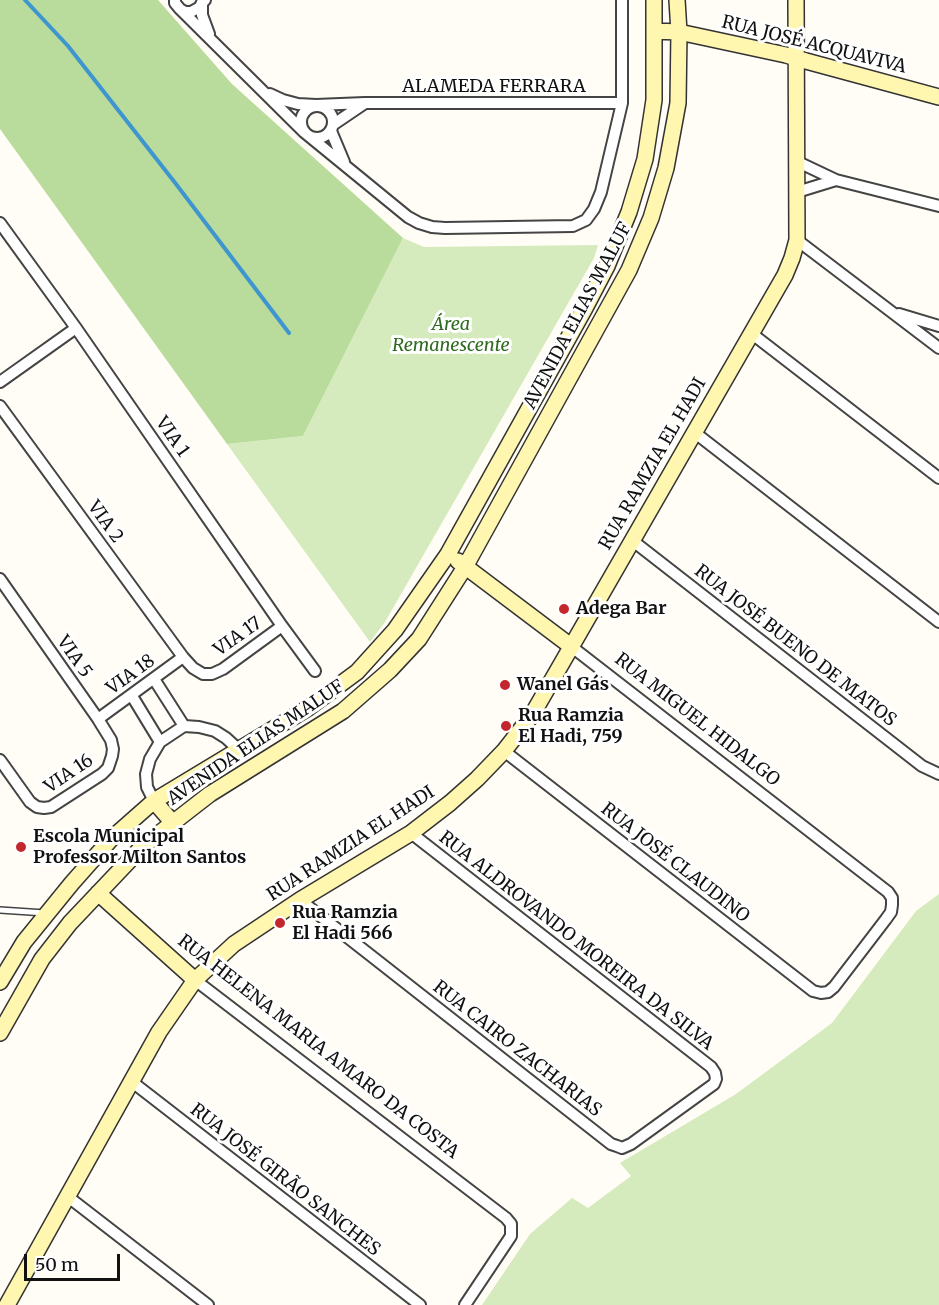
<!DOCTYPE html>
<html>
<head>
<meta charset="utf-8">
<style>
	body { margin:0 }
	#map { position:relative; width:939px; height:1305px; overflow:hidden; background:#fffdf5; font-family:Merriweather,serif }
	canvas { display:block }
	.scale { position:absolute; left:24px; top:1254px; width:96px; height:27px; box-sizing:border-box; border:3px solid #111; border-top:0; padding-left:8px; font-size:18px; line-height:21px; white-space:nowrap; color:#111; -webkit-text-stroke:4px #fff; paint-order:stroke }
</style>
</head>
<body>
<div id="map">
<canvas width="939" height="1305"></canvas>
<div class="scale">50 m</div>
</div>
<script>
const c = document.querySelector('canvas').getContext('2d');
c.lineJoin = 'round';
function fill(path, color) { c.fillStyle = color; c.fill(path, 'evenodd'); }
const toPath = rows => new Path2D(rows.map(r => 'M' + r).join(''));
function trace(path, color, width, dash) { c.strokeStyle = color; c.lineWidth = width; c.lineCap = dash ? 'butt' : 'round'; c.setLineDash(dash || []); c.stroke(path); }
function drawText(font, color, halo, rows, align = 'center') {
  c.font = font + ' Merriweather,serif'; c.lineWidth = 6; c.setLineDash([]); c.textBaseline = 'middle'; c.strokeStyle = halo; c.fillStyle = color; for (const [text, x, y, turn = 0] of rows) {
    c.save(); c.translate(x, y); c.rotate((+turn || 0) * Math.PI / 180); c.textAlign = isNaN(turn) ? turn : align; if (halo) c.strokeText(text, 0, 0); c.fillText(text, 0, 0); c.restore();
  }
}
fill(toPath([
	[403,238,424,247,598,245,594,258,385,622,370,642,227,444,303,436],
	[939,894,939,1305,482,1305,530,1234,572,1198,588,1208,631,1176,620,1163,736,1094,832,1023,916,911]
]), '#d5ebbd');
fill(toPath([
	[0,0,158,0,232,84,403,238,303,436,227,444,0,129]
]), '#b9dc9c');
trace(toPath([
	[25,0,68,46,176,184,289,333]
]), '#3f96cf', 4);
const lane = toPath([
	[0,910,45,913]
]);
const street = toPath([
	[175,0,175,3,180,9,185,12,191,12,200,7,203,0],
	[205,0,202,3,202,15,209,34],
	[180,9,304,132,408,217,419,223,432,227,445,228,573,226,586,220,594,209,601,192,622,103,622,0],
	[270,94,283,100,298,104,316,105,365,103,622,103],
	'301 122a16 16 0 1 1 32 0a16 16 0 1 1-32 0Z',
	[334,124,365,103],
	[331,131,344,162],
	[836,180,939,206],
	[797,192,836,180,798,162],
	[0,223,76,328,282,626,315,671],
	[797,240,939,348],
	[899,314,939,326],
	[751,333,939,478],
	[0,382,76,328],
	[0,406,183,657,193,668,203,674,212,674,223,669,282,626],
	[694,432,939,622],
	[633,541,922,766,939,774],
	[0,579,98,719,111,740,113,749,112,756,108,768,102,774,51,807,44,808,37,807,30,802,0,760],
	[154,679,184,726],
	[132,696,160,742],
	[98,719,183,657],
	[504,751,813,991,821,993,828,992,834,987,886,919,891,912,892,905,892,898,888,892,572,647],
	[154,801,147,787,146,774,150,759,160,742,184,726,199,727,215,731,226,738,238,749],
	[300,900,611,1144,617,1146,622,1148,631,1144,714,1084,716,1079,715,1073,711,1067,411,833],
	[195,980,506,1218,511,1224,511,1236,465,1305],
	[131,1081,420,1305],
	[67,1196,208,1305]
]);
const secondary = toPath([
	[654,31,679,32,786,55,806,61,939,97],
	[458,561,572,647],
	[154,801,173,823],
	[98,893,195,980],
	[0,982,24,942,72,883,111,839,154,801,308,708,357,672,395,630,448,554,585,308,607,266,629,212,645,159,654,100,654,0],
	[0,1033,42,959,70,923,143,846,210,794,343,711,390,670,419,639,465,567,629,270,651,218,666,168,678,103,679,32,677,0],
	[7,1305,159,1032,195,980,234,944,300,900,411,833,450,803,477,779,504,751,532,715,785,275,792,258,797,240,796,0]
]);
trace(lane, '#444', 8);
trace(street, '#444', 14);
trace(secondary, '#333', 18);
trace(lane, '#fff', 5);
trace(street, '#fff', 10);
trace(secondary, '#fff6b0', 15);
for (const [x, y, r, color] of [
	[564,609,6,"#c4262e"],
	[505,685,6,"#c4262e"],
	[506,726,6,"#c4262e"],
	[21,847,6,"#c4262e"],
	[280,923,6,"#c4262e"]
]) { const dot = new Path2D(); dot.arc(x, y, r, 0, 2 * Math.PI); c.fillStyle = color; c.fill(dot); trace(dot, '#fff', 2); }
drawText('18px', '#111', '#fff', [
	["RUA JOSÉ ACQUAVIVA",814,45,14],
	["ALAMEDA FERRARA",494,87],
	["AVENIDA ELIAS MALUF",578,316,-62],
	["VIA 1",172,437,55],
	["RUA RAMZIA EL HADI",653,464,-60],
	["VIA 2",105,522,54],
	["VIA 17",238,637,-35],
	["RUA JOSÉ BUENO DE MATOS",795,646,38],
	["VIA 5",74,657,55],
	["VIA 18",131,675,-36],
	["RUA MIGUEL HIDALGO",697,720,38],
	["AVENIDA ELIAS MALUF",256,743,-34],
	["VIA 16",69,774,-34],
	["RUA RAMZIA EL HADI",351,844,-33],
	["RUA JOSÉ CLAUDINO",675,863,38],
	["RUA ALDROVANDO MOREIRA DA SILVA",576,941,38],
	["RUA HELENA MARIA AMARO DA COSTA",318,1047,38],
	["RUA CAIRO ZACHARIAS",517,1049,38],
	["RUA JOSÉ GIRÃO SANCHES",285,1180,38]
]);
drawText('italic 18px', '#2f6b1f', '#fff', [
	["Área",451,325],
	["Remanescente",451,346]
]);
drawText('bold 18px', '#111', '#fff', [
	["Adega Bar",576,609],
	["Wanel Gás",517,685],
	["Rua Ramzia",518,716],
	["El Hadi, 759",518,737],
	["Escola Municipal",33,837],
	["Professor Milton Santos",33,858],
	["Rua Ramzia",292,913],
	["El Hadi 566",292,934]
], 'left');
</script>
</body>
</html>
